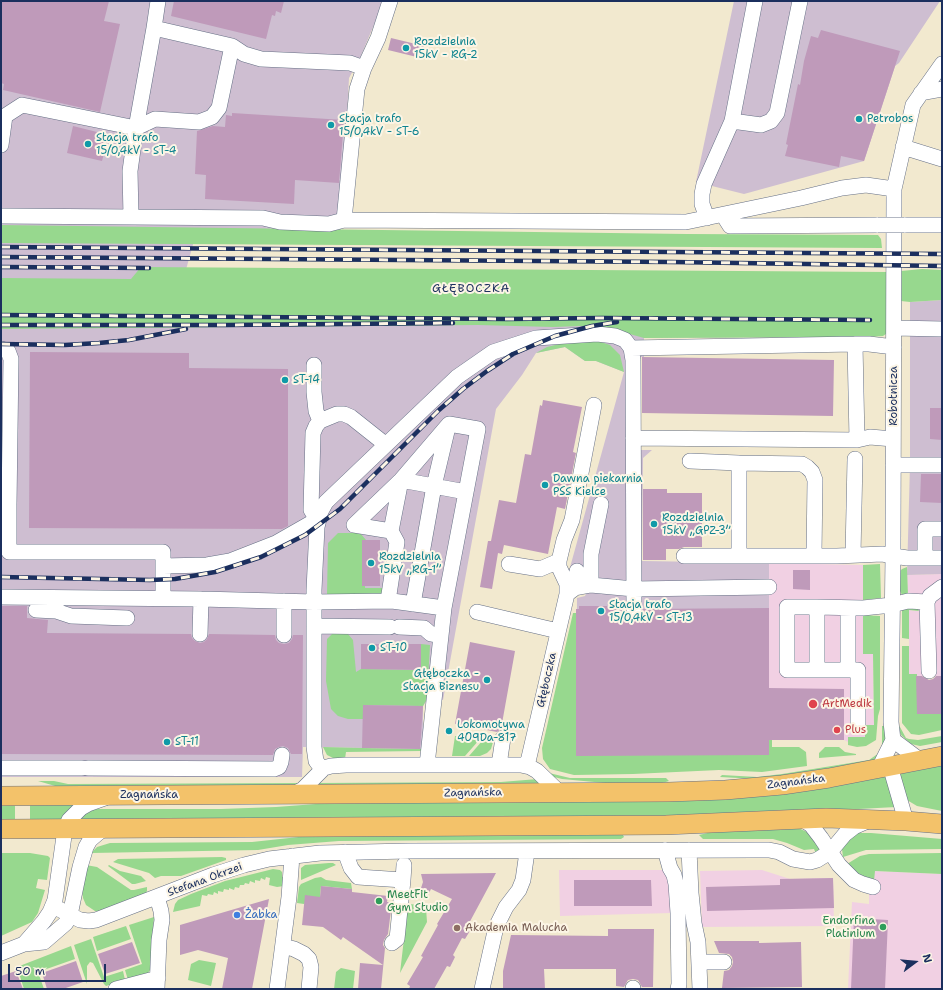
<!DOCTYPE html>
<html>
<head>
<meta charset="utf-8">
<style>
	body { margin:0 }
	#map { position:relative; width:943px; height:990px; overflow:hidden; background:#f2e9cf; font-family:"Shantell Sans",sans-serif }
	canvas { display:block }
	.frame { position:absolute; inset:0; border:2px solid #1b2f5e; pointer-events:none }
	.north { position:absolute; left:895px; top:942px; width:40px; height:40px; -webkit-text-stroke:3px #fcf5e5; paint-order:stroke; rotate:74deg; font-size:11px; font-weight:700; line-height:16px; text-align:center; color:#1b2f5e }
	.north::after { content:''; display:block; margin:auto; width:14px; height:18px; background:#1b2f5e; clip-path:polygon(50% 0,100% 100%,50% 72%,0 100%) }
	.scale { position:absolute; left:8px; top:964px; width:98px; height:18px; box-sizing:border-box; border:2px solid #1b2f5e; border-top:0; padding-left:5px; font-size:12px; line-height:14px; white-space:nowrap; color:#1b2f5e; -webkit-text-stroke:3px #fcf5e5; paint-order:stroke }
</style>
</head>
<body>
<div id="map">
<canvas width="943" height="990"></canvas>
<div class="frame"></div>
<div class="north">N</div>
<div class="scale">50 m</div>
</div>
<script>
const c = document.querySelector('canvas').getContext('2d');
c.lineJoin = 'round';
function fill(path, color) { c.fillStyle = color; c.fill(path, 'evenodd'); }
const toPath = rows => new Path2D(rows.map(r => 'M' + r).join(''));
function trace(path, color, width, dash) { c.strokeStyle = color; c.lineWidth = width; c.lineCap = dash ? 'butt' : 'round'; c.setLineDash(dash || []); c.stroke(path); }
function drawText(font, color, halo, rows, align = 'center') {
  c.font = font + ' "Shantell Sans",sans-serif'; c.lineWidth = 4; c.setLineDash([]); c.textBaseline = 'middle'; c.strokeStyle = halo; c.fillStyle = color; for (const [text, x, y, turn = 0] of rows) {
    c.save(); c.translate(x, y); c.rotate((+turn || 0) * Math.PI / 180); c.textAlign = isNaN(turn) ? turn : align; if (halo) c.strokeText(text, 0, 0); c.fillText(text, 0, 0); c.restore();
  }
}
fill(toPath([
	[769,563,863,565,863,653,873,654,874,725,865,737,849,737,848,742,844,740,772,740,772,721,769,721],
	[942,574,942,676,916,676,916,674,909,674,909,610,918,611,908,607,907,575],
	[942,866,942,989,848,989,852,902,869,904,869,886,874,871,942,874],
	[559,870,665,870,670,880,672,913,560,916],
	[762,870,790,879,833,878,834,926,702,927,700,871]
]), '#f1d0e3');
fill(toPath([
	[1,1,384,1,360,58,349,78,341,230,197,230,177,302,869,337,644,338,644,357,636,357,640,450,652,450,643,458,642,561,769,563,769,755,576,756,577,598,585,596,587,591,586,571,569,571,624,372,596,361,585,361,565,347,536,353,522,375,496,409,443,700,428,699,423,706,423,749,303,747,302,777,1,777],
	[734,1,940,1,899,63,895,66,864,161,744,194,696,182],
	[942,300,942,574,907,575,910,465,910,302]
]), '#cebed1');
fill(toPath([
	[1,225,687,234,878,235,881,239,882,248,1,243],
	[141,267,889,272,886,334,883,336,869,337,644,338,619,331,604,328,581,326,553,327,478,325,1,329,1,278,131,279],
	[922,269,942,270,942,300,910,302,901,301,901,271],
	[572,341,598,341,610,345,620,355,624,372,596,361,585,361,565,347,536,353,547,347],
	[338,533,360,533,366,540,365,588,384,588,384,594,327,594,328,543],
	[880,564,881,598,863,600,863,565],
	[907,567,908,596,902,595,900,591,900,571,902,569],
	[902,608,918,609,919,611,909,610,909,639,902,638],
	[573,613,576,613,576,755,769,755,769,721,772,721,772,747,799,747,806,752,807,766,762,772,719,770,633,774,574,775,550,769,543,759,542,748],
	[863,615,880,616,880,709,878,716,876,740,866,746,857,747,848,745,848,737,865,737,865,725,874,725,873,654,863,654],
	[332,634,348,634,353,640,356,672,361,669,421,670,421,644,430,645,427,699,423,706,363,705,363,719,348,719,338,716,331,709,326,681,327,639],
	[902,646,909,646,909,674,917,674,917,714,942,714,942,730,919,735,911,734,902,723],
	[882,726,885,726,886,743,875,760,866,764,757,779,720,777,722,775,757,777,782,774,869,760,879,753,882,745],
	[897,726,900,727,906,738,909,739,918,740,942,736,942,742,920,746,911,744,901,735],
	[455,736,480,739,465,756,452,756],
	[483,740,493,742,491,749,487,753,480,756,469,756],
	[323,747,362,748,424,749,420,751,346,752,345,759,335,759,327,755],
	[825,747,839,747,845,752,856,754,856,755,819,758,819,753],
	[942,764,942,811,917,806,907,800,899,772],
	[549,773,570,778,666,778,669,781,659,784,616,784,562,779,554,777],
	[886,775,896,807,728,816,81,822,79,818,91,810,97,809,221,809,276,807,356,801],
	[538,779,541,784,319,786,315,783,501,782],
	[38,781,54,781,68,784,302,783,298,785,62,788],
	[1,803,15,803,15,822,1,822],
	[30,803,75,803,61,822,30,822],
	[796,827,807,832,821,850,816,854,814,849,804,850,787,843,773,839,703,839,699,835,712,832],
	[605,833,623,835,624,837,621,839,339,841,288,845,258,850,91,853,97,847,110,843,252,842,308,836],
	[858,833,871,833,942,839,942,849,866,850,843,857,842,849,845,843],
	[1,853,30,853,48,856,50,858,47,880,38,879,36,888,45,890,38,913,32,922,1,936],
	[942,853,942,874,875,871,874,881,863,878,847,864,860,856,869,854],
	[222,857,226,858,226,860,181,876,161,876,155,878,149,873,113,862,118,859],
	[329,863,333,863,336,865,301,880,301,868,305,865],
	[86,865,97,867,131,890,134,890,147,887,147,891,146,893,100,911,95,911,86,905,83,898,82,890],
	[109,865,120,871,141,876,146,881,135,884,132,884,108,866],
	[273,869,280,870,282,872,282,877,286,877,284,886,277,887,269,885,270,878,266,877,265,880,261,878,260,881,255,880,255,883,250,881,249,884,245,883,244,885,240,885,239,888,235,887,234,890,229,888,229,890,224,889,223,892,218,891,218,894,214,892,213,895,208,894,207,896,202,895,200,906,173,912,175,904,178,900,191,894,225,881],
	[321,877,326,880,351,883,352,889,321,886,320,897,304,904,297,903,299,887,301,884,315,878],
	[408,904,422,905,426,908,427,922,400,973],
	[154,917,150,970,148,973,128,980,125,970,142,964,129,925],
	[126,926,131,939,97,951,93,937],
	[91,939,104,977,123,971,125,980,106,986,104,984,93,963,90,962,87,966,87,984,74,945],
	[71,946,75,959,38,972,44,989,24,989,17,967],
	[199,960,216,963,211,986,188,980,191,964],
	[341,968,355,971,353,989,334,989,336,972]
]), '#97d88e');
fill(toPath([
	[1,1,109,1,104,21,120,24,100,112,3,90,4,84,1,83],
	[174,1,284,1,281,13,276,11,275,16,272,15,266,39,171,16],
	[821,30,900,51,864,161,841,156,839,167,785,156,788,145,786,144,798,84,800,85,804,61,811,36,818,38],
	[391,38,424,46,421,58,388,50],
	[232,113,344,120,339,183,295,180,294,204,205,199,206,175,195,174,197,131,213,126,225,127,226,115,232,116],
	[73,126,109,135,102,161,67,153],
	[30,352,189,353,189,368,288,369,288,526,282,529,29,528],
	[642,357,834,360,833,416,642,413],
	[543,400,582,407,573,452,576,453,565,509,557,507,548,554,504,545,502,554,498,553,492,589,480,587,488,541,491,541,499,500,516,503,525,454,531,455,540,405,542,406],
	[930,408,942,408,942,440,930,439],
	[921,474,942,474,942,503,920,502],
	[643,489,667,489,667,493,702,493,702,547,684,547,679,549,666,549,666,560,643,560],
	[362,540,380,540,380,586,362,586],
	[793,570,810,570,810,590,793,589],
	[1,606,27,606,27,618,48,620,47,633,191,634,192,638,195,641,200,643,204,642,207,639,209,634,275,635,276,640,279,643,284,644,289,643,292,639,293,635,303,635,302,754,291,754,288,748,283,746,279,747,275,749,273,755,1,754],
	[579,606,625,606,626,614,629,617,634,618,639,617,642,613,643,609,769,608,769,688,844,689,844,740,769,740,769,755,576,756,576,609,579,609],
	[470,642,515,651,501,729,497,732,455,724],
	[361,644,421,644,421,670,361,669],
	[916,676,922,676,929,680,933,679,936,676,942,676,942,714,917,714],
	[363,705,423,706,420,749,362,748],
	[496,873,467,927,471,929,465,939,462,938,453,955,455,957,450,967,447,966,434,989,409,989,410,986,407,984,423,957,421,956,438,925,437,924,452,899,431,889,428,895,420,891,423,882,421,874],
	[833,878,834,908,707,911,706,887,780,885,780,879],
	[574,880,651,880,652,906,574,906],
	[321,886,352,889,352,892,388,896,387,902,392,902,388,934,384,940,383,945,385,948,381,989,358,989,360,963,383,965,343,937,341,940,323,927,302,925,305,895,320,897],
	[269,899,252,989,222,989,228,958,198,950,180,955,180,925],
	[854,918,888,920,885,989,851,989],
	[608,929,654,929,653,987,642,987,638,980,633,979,628,980,624,987,616,986,616,969,544,969,545,989,503,989,503,971,511,935,608,936],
	[714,941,759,941,759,943,801,942,802,987,722,988,724,971,729,970,732,966,733,962,732,957,729,954,719,953],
	[132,942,140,963,105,974,98,954],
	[76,961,83,982,63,989,47,989,42,973],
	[16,971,23,989,1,989,1,976]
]), '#bf9aba');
const minor = toPath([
	[390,1,378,38,364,68,357,89,344,220,686,222,801,198,842,188,866,185,894,189],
	[154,28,232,46,244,54,261,59,350,63,364,68],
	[921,93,942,89],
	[732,121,761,125,771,121,777,113,800,1],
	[1,145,5,116,22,105,136,128,154,28,158,1],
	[903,147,942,159],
	[723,215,730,226,878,225],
	[1,216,263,218,280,222,329,224,344,220],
	[131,216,130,171,136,128,155,119,199,122,212,117,219,108,232,46],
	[707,218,702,204,702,194,704,184,732,121,755,1],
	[904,225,942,225],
	[894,328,942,329],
	[631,348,855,344],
	[1,349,8,351,11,359,9,505],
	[314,365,314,392,316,411,320,421],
	[633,438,857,440],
	[893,439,870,437,857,440,855,344,869,344,894,347],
	[690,461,739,463],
	[893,465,942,465],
	[1,505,9,505,9,552,163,552,163,598],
	[391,531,354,525,401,480,449,424,478,429,444,608,427,765],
	[853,555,855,459],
	[684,556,837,556,882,554,907,558,942,558],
	[739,556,739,463,802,464,807,467,812,472,815,480,814,555],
	[925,558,925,529,942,529],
	[509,564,540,569,559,561,564,540,572,520,594,405],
	[163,566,207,565,230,561,276,543,318,519,314,515,311,510,313,433,316,426,320,421,337,414,344,414,351,417,385,444],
	[577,571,578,587],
	[591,585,591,554,601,504],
	[567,594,575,588,591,585,634,589,769,587],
	[1,597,201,599,314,602,392,601,444,608],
	[284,601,284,635],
	[388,601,397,542,391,531,401,480,466,492],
	[413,604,434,486,448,427],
	[848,608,848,670,817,670,817,607,863,608,892,605,908,601,927,602],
	[36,610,56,611,56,602],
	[56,611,71,616,127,618],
	[477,612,558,631],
	[314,626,390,627],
	[399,627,424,628,431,634,441,636],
	[200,634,201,599],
	[817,670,787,670,787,607,817,607],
	[848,670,858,670,858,725],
	[929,671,927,602,930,596,942,587],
	[893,740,921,761],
	[499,765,503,738],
	[527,766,567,594,567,584,559,567,559,561],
	[890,766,906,821],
	[1,768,82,768],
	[88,768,274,769,279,767,281,762,282,755],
	[879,768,893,740,891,722,893,555,894,189,913,105,942,64],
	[322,769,316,761,314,747,314,590,317,527,321,511,326,502,457,377,493,352,536,338,597,334,615,336,625,340,631,348,633,360,634,609],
	[292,795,303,789,324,768,331,766,346,765,521,765,530,767,537,771,559,792],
	[800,818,811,825,821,838,839,865,854,880,863,884,873,887],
	[665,850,670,868,674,875,676,884,678,913,679,984,678,989],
	[689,850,691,893,694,923,698,942,700,989],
	[345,852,351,868,358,877,403,880,404,865],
	[157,897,161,911,162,920,159,940,157,989],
	[53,906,80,920,89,921,96,920,213,875,244,865,269,859,320,853,408,851,755,850,769,850,779,852,793,859,810,862,817,860,830,852,845,834,854,827,870,820],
	[392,943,397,939,403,880],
	[24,944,44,921,50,912,55,900,65,829,69,820,81,808,88,804,105,798],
	[283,946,294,949,304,954,309,959,311,967,309,989],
	[1,953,24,944,44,942,66,923,70,915,80,867,86,847,90,840,103,829],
	[699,962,724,962],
	[116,989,158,978],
	[277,989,289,897,292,856],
	[482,989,496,927,506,907,519,890,523,880,527,852],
	[633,989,633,988]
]);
const major = toPath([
	[1,796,668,792,725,790,782,785,829,778,942,756],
	[1,829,666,825,826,818,906,821,942,824]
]);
trace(minor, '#667086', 16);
trace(major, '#667086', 20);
trace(minor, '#fff', 15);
trace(major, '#f3c26a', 19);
const rail = toPath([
	[1,247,942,254],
	[1,257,672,262,942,266],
	[1,267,149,268],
	[1,315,507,319,602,318,870,320],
	[1,325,227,325,453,323],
	[1,344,65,345,99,343,129,340,186,329],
	[1,577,150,580,175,579,215,572,261,557,305,535,340,509,439,410,463,389,487,371,513,354,555,336,592,326,617,322]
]);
trace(rail, '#1b2f5e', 4.5);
trace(rail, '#fcf5e5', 3, [9]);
const minorBridge = toPath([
	[878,225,904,225]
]);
trace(minorBridge, '#667086', 16, []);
trace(minorBridge, '#fff', 15);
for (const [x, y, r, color] of [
	[406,48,4,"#0f9aa8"],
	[859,119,4,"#0f9aa8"],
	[331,125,4,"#0f9aa8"],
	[88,144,4,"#0f9aa8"],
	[285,380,4,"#0f9aa8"],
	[545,485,4,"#0f9aa8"],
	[654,524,4,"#0f9aa8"],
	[371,563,4,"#0f9aa8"],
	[601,611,4,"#0f9aa8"],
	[372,648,4,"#0f9aa8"],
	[487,680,4,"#0f9aa8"],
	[813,704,5,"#e0444e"],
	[837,730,4,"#e0444e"],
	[449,731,4,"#0f9aa8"],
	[167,742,4,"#0f9aa8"],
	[379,901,4,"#2e9e5b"],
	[237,915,4,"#3f7fe0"],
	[883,927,4,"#2e9e5b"],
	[457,928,4,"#8d6e63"]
]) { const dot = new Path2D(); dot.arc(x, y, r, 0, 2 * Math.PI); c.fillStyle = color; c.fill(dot); trace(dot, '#fcf5e5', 1.5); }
drawText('11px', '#0d838f', '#fcf5e5', [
	["Rozdzielnia",414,42],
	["15kV - RG-2",414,55],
	["Stacja trafo",339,119],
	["15/0,4kV - ST-6",339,132],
	["Petrobos",867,119],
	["Stacja trafo",96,138],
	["15/0,4kV - ST-4",96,151],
	["ST-14",293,380],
	["Dawna piekarnia",553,479],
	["PSS Kielce",553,492],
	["Rozdzielnia",662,518],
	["15kV „GPZ-3”",662,531],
	["Rozdzielnia",379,557],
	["15kV „RG-1”",379,570],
	["Stacja trafo",609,605],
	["15/0,4kV - ST-13",609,618],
	["ST-10",380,648],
	["Głęboczka -",479,674,"right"],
	["Stacja Biznesu",479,687,"right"],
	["Lokomotywa",457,725],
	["409Da-817",457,738],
	["ST-11",175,742]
], 'left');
drawText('11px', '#1b2f5e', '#fcf5e5', [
	["Robotnicza",894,396,-90],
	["Głęboczka",547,680,-77],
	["Zagnańska",796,782,-7],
	["Zagnańska",473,793,-1],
	["Zagnańska",149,795],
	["Stefana Okrzei",205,880,-20]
]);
drawText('11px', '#be3a42', '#fcf5e5', [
	["ArtMedik",822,704],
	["Plus",845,730]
], 'left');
drawText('11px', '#27864d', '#fcf5e5', [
	["MeetFit",387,895],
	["Gym Studio",387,908],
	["Endorfina",875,921,"right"],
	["Platinium",875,934,"right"]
], 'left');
drawText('11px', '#366cbe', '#fcf5e5', [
	["Żabka",245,915]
], 'left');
drawText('11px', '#785e54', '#fcf5e5', [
	["Akademia Malucha",465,928]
], 'left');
c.letterSpacing = '1px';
drawText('12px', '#1b2f5e', '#fcf5e5', [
	["GŁĘBOCZKA",471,289]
]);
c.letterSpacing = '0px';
</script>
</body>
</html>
